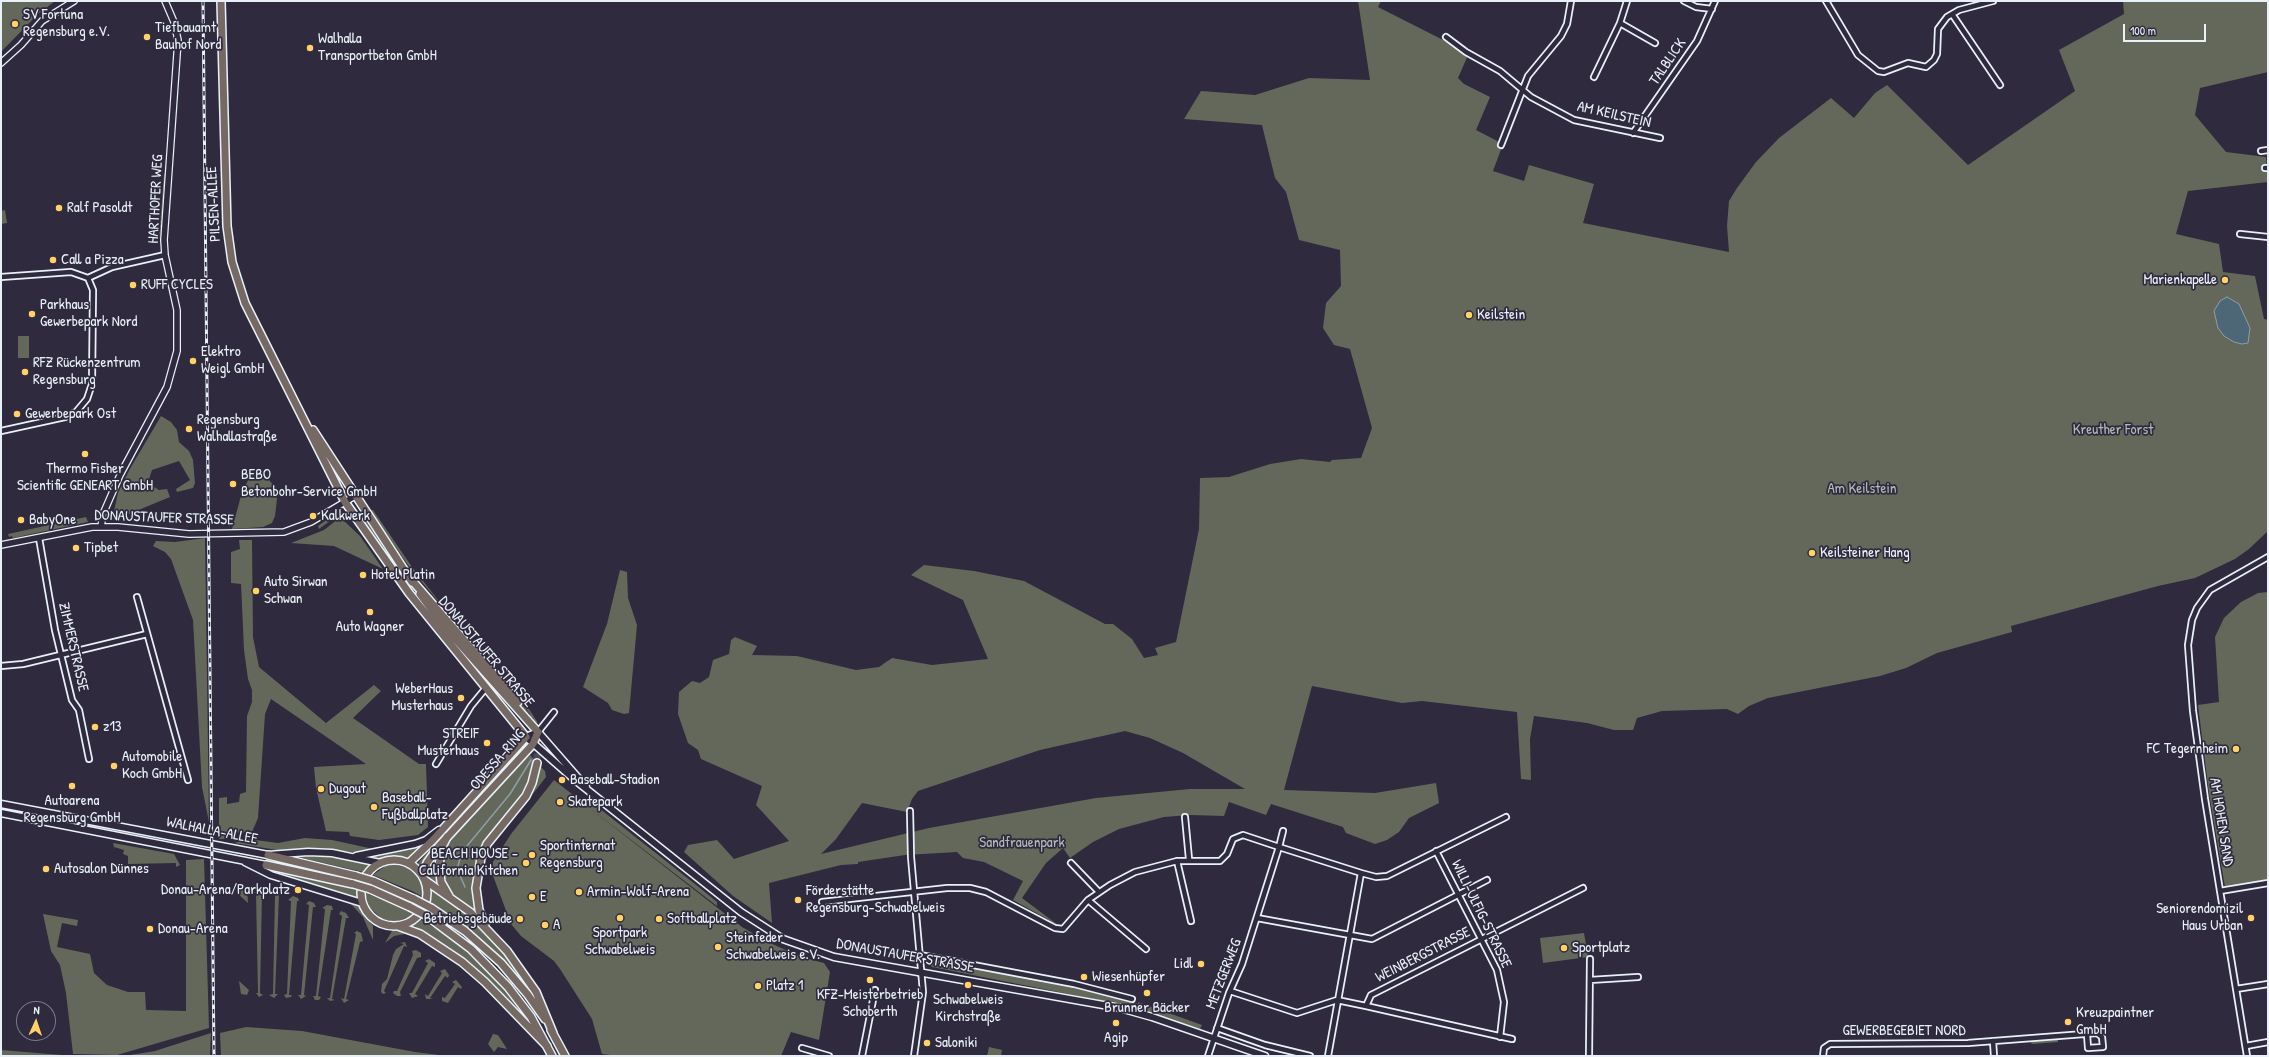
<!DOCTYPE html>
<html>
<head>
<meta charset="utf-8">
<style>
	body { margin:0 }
	#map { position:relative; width:2269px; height:1057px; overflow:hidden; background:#2f2a3d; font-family:"Patrick Hand",sans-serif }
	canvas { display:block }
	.frame { position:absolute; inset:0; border:2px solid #e8f1f8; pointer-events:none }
	.north { position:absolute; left:16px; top:1001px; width:40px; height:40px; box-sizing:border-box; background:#2f2a3d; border:1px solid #797a88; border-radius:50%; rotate:3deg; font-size:11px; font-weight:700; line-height:16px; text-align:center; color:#e8f1f8 }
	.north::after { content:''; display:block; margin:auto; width:14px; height:18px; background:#ffd166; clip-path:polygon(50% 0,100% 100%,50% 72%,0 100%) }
	.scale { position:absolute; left:2123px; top:24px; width:83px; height:18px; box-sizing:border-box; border:2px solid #e8f1f8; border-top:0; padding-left:5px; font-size:12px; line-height:14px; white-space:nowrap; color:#e8f1f8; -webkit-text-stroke:3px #2f2a3d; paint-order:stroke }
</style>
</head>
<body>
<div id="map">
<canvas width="2269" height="1057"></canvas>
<div class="frame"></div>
<div class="north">N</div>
<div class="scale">100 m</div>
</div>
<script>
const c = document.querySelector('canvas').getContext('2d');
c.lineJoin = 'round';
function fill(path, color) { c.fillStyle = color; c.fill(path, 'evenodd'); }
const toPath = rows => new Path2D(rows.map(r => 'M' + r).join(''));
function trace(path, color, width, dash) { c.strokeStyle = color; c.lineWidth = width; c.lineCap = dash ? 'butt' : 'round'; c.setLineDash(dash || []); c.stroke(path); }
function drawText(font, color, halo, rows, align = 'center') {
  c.font = font + ' "Patrick Hand",sans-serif'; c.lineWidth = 3.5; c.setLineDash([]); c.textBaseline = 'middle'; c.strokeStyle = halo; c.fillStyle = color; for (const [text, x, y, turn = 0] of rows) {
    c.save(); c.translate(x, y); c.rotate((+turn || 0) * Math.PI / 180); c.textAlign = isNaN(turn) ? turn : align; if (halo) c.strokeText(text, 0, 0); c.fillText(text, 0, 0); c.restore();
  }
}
fill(toPath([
	[1,1,55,1,37,15,1,52],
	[1358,1,1381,1,1378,7,1455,46,1468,55,1458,78,1464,84,1490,97,1476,130,1503,144,1493,171,1524,181,1529,165,1594,184,1583,223,1729,252,1727,226,1729,201,1737,188,1756,162,1779,138,1831,98,1854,118,1875,93,1887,85,1968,165,2075,91,2059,50,2124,14,2123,1,2268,1,2268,72,2200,88,2195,115,2226,152,2266,157,2268,182,2188,191,2176,234,2219,244,2223,272,2255,276,2264,319,2268,320,2268,531,2249,549,2235,559,2195,578,2158,586,2011,626,2012,632,1937,653,1906,668,1880,676,1768,698,1749,706,1738,714,1727,709,1662,711,1637,718,1633,730,1614,730,1587,723,1534,716,1530,739,1531,780,1521,779,1517,712,1422,701,1402,703,1312,686,1284,790,1375,793,1436,783,1439,803,1409,818,1399,832,1387,840,1375,844,1346,833,1343,827,1271,804,1266,815,1229,802,1224,816,1190,815,1164,817,1119,829,1093,842,1070,858,1063,848,1046,863,1022,898,1058,925,1013,900,1023,881,984,862,963,858,957,852,905,855,858,862,858,864,841,865,769,883,772,923,733,896,684,852,688,845,717,840,734,859,789,841,756,805,762,786,701,759,698,750,688,743,678,714,679,692,692,681,700,683,709,677,713,660,729,654,731,640,735,637,757,646,752,655,797,656,856,670,879,667,892,658,932,665,988,659,963,600,911,575,924,565,974,571,1024,581,1105,624,1113,624,1132,639,1144,658,1158,655,1155,648,1176,642,1199,529,1200,478,1229,477,1270,464,1301,459,1330,462,1332,460,1361,458,1372,428,1350,349,1334,345,1323,328,1326,303,1341,286,1340,250,1299,240,1286,192,1275,178,1262,125,1184,119,1201,91,1255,95,1309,78,1370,80],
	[1125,731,1150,738,1183,753,1245,789,1190,789,1096,798,929,828,821,854,836,839,862,803,907,812,912,799,918,791,927,788,1040,750],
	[164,174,165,174,160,239,159,239],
	[5,210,7,223,1,224,1,211],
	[18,336,29,336,29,358,18,358],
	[161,416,171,422,177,430,179,442,189,451,193,460,195,483,193,488,177,492,176,489,190,480,179,461,152,470,149,479,151,485,159,490,167,489,170,497,124,516,120,515,114,511,118,493,131,467],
	[255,473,264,474,274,486,277,499,275,516,272,523,263,527,232,529,241,496,249,478],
	[370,510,373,510,412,567,449,614,410,568],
	[339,511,338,515,319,529,318,526],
	[362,515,382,544,379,547,359,517],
	[86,517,88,522,13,538,12,536,9,537,8,534],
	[338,519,342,519,360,536,383,569,334,546,291,543,324,530],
	[205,538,208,747,209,822,202,787,193,620,171,559,165,552,153,546,156,541,175,542],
	[239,540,252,540,253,637,259,667,326,723,374,685,381,691,353,718,419,764,426,764,428,827,418,835,379,840,350,836,349,832,326,831,316,788,314,767,366,764,271,699,265,714,258,818,252,832,230,833,226,839,219,839,219,798,227,797,227,804,239,802,240,794,246,792,247,716,252,702,252,690,248,679,244,650,241,584,231,583,231,552,240,549],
	[385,550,415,591,413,592,384,553],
	[620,570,627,572,628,598,637,625,629,713,624,714,612,710,608,703,583,687,607,624],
	[2268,592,2268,880,2225,887,2209,793,2198,705,2219,702,2215,637,2224,618,2241,602,2258,593],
	[515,702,525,703,538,723,532,721],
	[520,747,522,748,437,845,422,868,417,864],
	[530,755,534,759,533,766,525,791,486,841,478,857,474,871,474,887,482,919,452,893,447,885,441,869,443,854,447,846,461,827],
	[540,766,545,771,546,777,529,799,536,784],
	[554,780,582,802,584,797,590,801,700,888,717,902,717,906,587,806,742,927,768,942,801,957,824,963,830,972,819,1040,791,1032,781,1056,618,1056,602,1054,592,1019,560,969,554,961,521,936,511,924,492,873,493,862,511,834],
	[1,806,96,825,96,827,1,809],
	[305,838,332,840,378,850,360,853,320,848,283,851,234,843,248,839,278,843],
	[113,843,174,854,180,865,176,867,176,863,128,864,128,856,123,854,124,850,114,847],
	[425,844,409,857,390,856,378,860,360,857],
	[439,850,443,890,431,882,427,875,427,869],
	[293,856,330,857,372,864,363,872],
	[204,859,209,1028,117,1055,73,1054,66,993,60,965,51,951,43,914,78,920,77,926,62,923,57,947,90,954,94,973,107,985,128,992,145,992,146,1010,186,1011,186,860],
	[394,865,415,869,423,880,425,898,412,891,373,875,385,866],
	[262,867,346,887,357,890,357,899],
	[239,887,247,889,248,903,237,893],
	[260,889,265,893,262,893,260,993,263,995,259,997,256,993,258,993,256,893,253,893],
	[431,889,465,911,498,944,532,990,540,1006,521,981,480,938,431,902],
	[274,891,283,893,279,895,275,994,278,994,274,998,269,995,273,994,275,895,271,894],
	[365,893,402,907,413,915,396,922,382,919,369,907],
	[293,896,298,898,299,901,297,901,289,995,292,995,291,997,286,998,284,995,287,994,291,901,288,900],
	[309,901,314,903,316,907,313,907,304,995,306,996,301,999,298,995,301,995,309,905,306,904],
	[348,901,358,905,364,915,373,926,373,940,363,917],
	[327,905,332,906,333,910,331,910,318,996,321,997,319,1000,315,1000,313,996,316,996,325,909,322,908],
	[341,911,346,913,349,918,346,918,332,999,335,1000,330,1001,327,998,330,998,342,916,339,914],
	[418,918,456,941,476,957,506,989,531,1023,492,982,467,961,410,923],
	[357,931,361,933,363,941,360,942,346,999,349,1000,344,1003,341,998,344,999,356,934,354,933],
	[392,931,404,931,410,933,394,936,385,943],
	[1584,933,1588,957,1543,963,1540,938],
	[405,942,407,947,404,946,384,991,386,993,383,994,381,992,382,984,387,979,393,955,396,949,404,944,400,943],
	[416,950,421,953,421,957,417,958,400,992,401,996,397,996,393,993,394,991,397,991,413,955,412,951],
	[429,959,435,963,435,967,432,966,415,994,418,996,412,998,409,993,412,993,428,963,425,961],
	[927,959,943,960,943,962,953,964,957,963,956,965,967,967,971,966,971,968,981,969,981,967,985,968,985,970,995,972,996,970,999,971,999,973,1009,974,1009,972,1013,973,1013,975,1023,977,1023,975,1037,979,1041,978,1041,980,1059,982,1059,984,1073,985,1073,987,1082,989,1086,988,1086,990,1123,998,1123,999,1138,1004,1138,1002,1202,1025,1200,1029,1129,1006,932,967,927,963],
	[445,969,449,975,448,978,445,976,430,998,433,999,426,999,425,994,428,996,442,973,440,971],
	[456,980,462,987,461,989,458,987,448,1003,442,1001,442,997,445,998,455,984,452,982],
	[239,981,249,990,247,995,241,994],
	[246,1027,302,1031,415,1052,447,1056,221,1056,220,1033],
	[211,1033,210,1056,124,1056,155,1051],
	[493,1034,498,1035,507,1049,498,1047,494,1052,488,1044],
	[2058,1039,2058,1042,2032,1044,2030,1041],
	[989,1047,1002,1050,1001,1056,987,1056],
	[1,1050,74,1056,76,1056,1,1056]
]), '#64685a');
const water = toPath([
	[2227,297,2239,304,2250,328,2248,343,2242,344,2234,342,2224,336,2218,328,2214,311,2220,301,2227,297]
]);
fill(water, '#4e6776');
trace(water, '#8c9eaa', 1);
trace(toPath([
	[465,887,457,869,462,852,510,794,531,760]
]), '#8c9eaa', 1.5);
trace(toPath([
	[518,702,531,721],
	[537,743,537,763]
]), '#4b4859', 7, [7, 3.5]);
const minor = toPath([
	[1684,1,1696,7,1712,9],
	[1826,1,1858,55,1878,71,1884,72,1908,63,1926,67,1934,60,1937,54,1938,29,1947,17,1959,10,1993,1],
	[1952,14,2000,85],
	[1620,23,1655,43],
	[1446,37,1466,52,1500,71,1531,97,1574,120,1660,138],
	[1594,77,1620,23,1627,1],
	[1633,133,1697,41,1715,1],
	[1501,145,1528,76,1561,36,1567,24,1571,1],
	[2261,151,2268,150],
	[2265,168,2268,168],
	[2240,234,2268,237],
	[1,277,71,272,88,278,93,290,92,384,87,399,76,412,65,417,1,431],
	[88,278,112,267,165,255],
	[39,538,55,630,72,700,79,710,89,759],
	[137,597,188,780],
	[1,666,23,664,147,634],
	[538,732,554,712],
	[436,764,471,706,485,689],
	[910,811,911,857,923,992,914,1056],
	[1185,817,1189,859],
	[1436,851,1497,970,1504,1002,1500,1037],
	[1177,861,1191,921],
	[1071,863,1099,892],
	[1361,873,1376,877,1387,876,1506,817],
	[2220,891,2268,883],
	[1088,900,1146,949],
	[822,902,947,888,970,888,986,892,1055,928,1063,929,1088,900,1110,885,1135,872,1177,861,1220,861,1227,854,1233,839,1243,835,1279,847,1283,831],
	[1257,918,1372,939,1487,880],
	[920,955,1074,984,1132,999],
	[1590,980,1638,977],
	[2236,989,2268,984],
	[1230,991,1297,1013,1337,1000,1366,1006,1371,995,1583,888],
	[1366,1006,1512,1039],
	[1217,1028,1265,1045,1310,1056],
	[1993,1041,1994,1056],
	[2246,1046,2268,1042],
	[802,1048,829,1056],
	[862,1056,875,990],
	[1208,1056,1229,993,1242,964,1279,847,1361,873,1328,1056],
	[1589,1056,1590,959],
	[1823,1056,1824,1048,1830,1044,1968,1043,2097,1033,2102,1037,2103,1047,2088,1048,2087,1034],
	[2247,1056,2205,799,2193,711,2188,645,2192,620,2197,608,2210,590,2268,557]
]);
const tertiary = toPath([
	[1,63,21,45,42,21,74,1],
	[101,527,103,514,120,475,167,387,177,351,177,310,165,255,164,240,178,40,174,22,165,1],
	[1,545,92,527,118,527,189,534,284,532,311,522,355,496]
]);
const secondary = toPath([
	[586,787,538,732,526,737,575,780,741,912,783,939,834,957,1120,1008,1152,1017,1265,1056],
	[1,804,268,855,308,852,332,853,380,863],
	[1,813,266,865],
	[356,856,415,844,426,840,439,830],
	[245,862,271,875,362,903]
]);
const primary = toPath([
	[221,1,227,226,232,262,245,303,345,502,409,593,526,737,433,840,409,863],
	[313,430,412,582],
	[420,594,442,624,538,732,533,744,439,846,427,863,423,876],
	'361 893a33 33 0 1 1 66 0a33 33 0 1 1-66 0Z'
]);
const trunk = toPath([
	[409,577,518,702],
	[447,837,442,847,439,865,441,882,449,896],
	[268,855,356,876],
	[266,865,353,884],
	[373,881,414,899],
	[426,881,470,912,507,951,536,992,553,1033],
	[370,889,410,907],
	[431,908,465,931,501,963,528,995,545,1019],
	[427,916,471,949,508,987,531,1017,552,1056],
	[485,924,479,910,476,888,481,858,487,844,526,796,532,783,537,763],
	[398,926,420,934,462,962,485,982,547,1046],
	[551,1030,565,1056]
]);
trace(minor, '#e8f1f8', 8);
trace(tertiary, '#e8f1f8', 8);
trace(secondary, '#e8f1f8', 9);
trace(primary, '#e8f1f8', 10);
trace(trunk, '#e8f1f8', 10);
trace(minor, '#2f2a3d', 4.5);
trace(tertiary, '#2f2a3d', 5.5);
trace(secondary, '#2f2a3d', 6);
trace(primary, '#766964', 7);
trace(trunk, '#766964', 7);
const rail = toPath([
	[203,1,214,1056]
]);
trace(rail, '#e8f1f8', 3);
trace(rail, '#2f2a3d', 1.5, [4.5]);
const trunkBridge = toPath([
	[356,876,373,881],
	[353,884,370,889],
	[414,899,431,908],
	[410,907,427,916]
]);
trace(trunkBridge, '#e8f1f8', 10, []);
trace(trunkBridge, '#766964', 7);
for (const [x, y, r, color] of [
	[15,24,4,"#ffd166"],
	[147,37,4,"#ffd166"],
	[310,48,4,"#ffd166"],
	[59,208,4,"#ffd166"],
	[53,260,4,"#ffd166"],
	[2225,280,4,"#ffd166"],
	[133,285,4,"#ffd166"],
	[32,314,4,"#ffd166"],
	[1469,315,4,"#ffd166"],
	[193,361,4,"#ffd166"],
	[25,372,4,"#ffd166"],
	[17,414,4,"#ffd166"],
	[189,429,4,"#ffd166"],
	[85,454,4,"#ffd166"],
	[233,484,4,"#ffd166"],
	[313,516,4,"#ffd166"],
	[21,520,4,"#ffd166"],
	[76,548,4,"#ffd166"],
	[1812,553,4,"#ffd166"],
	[363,575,4,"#ffd166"],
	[256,591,4,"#ffd166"],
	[370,612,4,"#ffd166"],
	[461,698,4,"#ffd166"],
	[95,727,4,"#ffd166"],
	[487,743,4,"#ffd166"],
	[2236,749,4,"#ffd166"],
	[114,766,4,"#ffd166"],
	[562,780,4,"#ffd166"],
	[72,786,4,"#ffd166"],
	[321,789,4,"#ffd166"],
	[560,802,4,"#ffd166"],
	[374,807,4,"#ffd166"],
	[532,855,4,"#ffd166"],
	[526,863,4,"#ffd166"],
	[46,869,4,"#ffd166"],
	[298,890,4,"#ffd166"],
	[579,892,4,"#ffd166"],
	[532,897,4,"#ffd166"],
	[798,900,4,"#ffd166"],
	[620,918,4,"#ffd166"],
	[2251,918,4,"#ffd166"],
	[520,919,4,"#ffd166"],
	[659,919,4,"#ffd166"],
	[545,925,4,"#ffd166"],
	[150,929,4,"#ffd166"],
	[718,947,4,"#ffd166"],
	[1564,948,4,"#ffd166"],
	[1201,964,4,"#ffd166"],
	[1084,977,4,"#ffd166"],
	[870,980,4,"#ffd166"],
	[968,985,4,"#ffd166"],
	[758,986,4,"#ffd166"],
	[1147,993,4,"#ffd166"],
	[2068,1022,4,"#ffd166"],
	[1116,1023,4,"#ffd166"],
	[927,1043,4,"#ffd166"]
]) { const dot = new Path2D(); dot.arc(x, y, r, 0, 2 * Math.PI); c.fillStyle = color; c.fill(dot); trace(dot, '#2f2a3d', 1.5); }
drawText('15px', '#e8f1f8', '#2f2a3d', [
	["SV Fortuna",23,15],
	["Regensburg e.V.",23,32],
	["Tiefbauamt",155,28],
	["Bauhof Nord",155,45],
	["Walhalla",318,39],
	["Transportbeton GmbH",318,56],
	["Ralf Pasoldt",67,208],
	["Call a Pizza",61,260],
	["Marienkapelle",2217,280,"right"],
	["RUFF CYCLES",141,285],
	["Parkhaus",40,305],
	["Gewerbepark Nord",40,322],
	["Keilstein",1477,315],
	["Elektro",201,352],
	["Weigl GmbH",201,369],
	["RFZ Rückenzentrum",33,363],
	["Regensburg",33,380],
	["Gewerbepark Ost",25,414],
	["Regensburg",197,420],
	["Walhallastraße",197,437],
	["Thermo Fisher",85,469,"center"],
	["Scientific GENEART GmbH",85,486,"center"],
	["BEBO",241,475],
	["Betonbohr-Service GmbH",241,492],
	["Kalkwerk",321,516],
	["BabyOne",29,520],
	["Tipbet",84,548],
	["Keilsteiner Hang",1820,553],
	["Hotel Platin",371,575],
	["Auto Sirwan",264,582],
	["Schwan",264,599],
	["Auto Wagner",370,627,"center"],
	["WeberHaus",453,689,"right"],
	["Musterhaus",453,706,"right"],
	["z13",103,727],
	["STREIF",479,734,"right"],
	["Musterhaus",479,751,"right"],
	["FC Tegernheim",2228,749,"right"],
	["Automobile",122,757],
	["Koch GmbH",122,774],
	["Baseball-Stadion",570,780],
	["Dugout",329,789],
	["Baseball-",382,798],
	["Fußballplatz",382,815],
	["Autoarena",72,801,"center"],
	["Regensburg GmbH",72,818,"center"],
	["Skatepark",568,802],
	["Sportinternat",540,846],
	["Regensburg",540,863],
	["BEACH HOUSE –",518,854,"right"],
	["California Kitchen",518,871,"right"],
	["Autosalon Dünnes",54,869],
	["Donau-Arena/Parkplatz",290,890,"right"],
	["Förderstätte",806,891],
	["Regensburg-Schwabelweis",806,908],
	["Armin-Wolf-Arena",587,892],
	["E",540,897],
	["Seniorendomizil",2243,909,"right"],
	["Haus Urban",2243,926,"right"],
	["Betriebsgebäude",512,919,"right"],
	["Softballplatz",667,919],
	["A",553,925],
	["Donau-Arena",158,929],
	["Sportpark",620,933,"center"],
	["Schwabelweis",620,950,"center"],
	["Steinfeder",726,938],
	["Schwabelweis e.V.",726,955],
	["Sportplatz",1572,948],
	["Lidl",1193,964,"right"],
	["Wiesenhüpfer",1092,977],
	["Platz 1",766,986],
	["KFZ-Meisterbetrieb",870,995,"center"],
	["Schoberth",870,1012,"center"],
	["Schwabelweis",968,1000,"center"],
	["Kirchstraße",968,1017,"center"],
	["Brunner Bäcker",1147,1008,"center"],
	["Kreuzpaintner",2076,1013],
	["GmbH",2076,1030],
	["Agip",1116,1038,"center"],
	["Saloniki",935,1043]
], 'left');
drawText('15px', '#e8f1f8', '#2f2a3d', [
	["TALBLICK",1668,62,-56],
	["AM KEILSTEIN",1614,115,13],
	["HARTHOFER WEG",156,199,-87],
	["PILSEN-ALLEE",214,204,-93],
	["DONAUSTAUFER STRASSE",164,518,2],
	["ZIMMERSTRASSE",73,647,77],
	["DONAUSTAUFER STRASSE",486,652,50],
	["ODESSA-RING",498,760,-49],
	["AM HOHEN SAND",2221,822,81],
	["WALHALLA-ALLEE",212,831,11],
	["WILLI-ULFIG-STRASSE",1481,914,64],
	["WEINBERGSTRASSE",1423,955,-27],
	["DONAUSTAUFER STRASSE",905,956,10],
	["METZGERWEG",1224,974,-69],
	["GEWERBEGEBIET NORD",1904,1031]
]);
drawText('15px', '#b3bab9', '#2f2a3d', [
	["Kreuther Forst",2113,430],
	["Am Keilstein",1862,489],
	["Sandfrauenpark",1022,843]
]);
</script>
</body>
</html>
